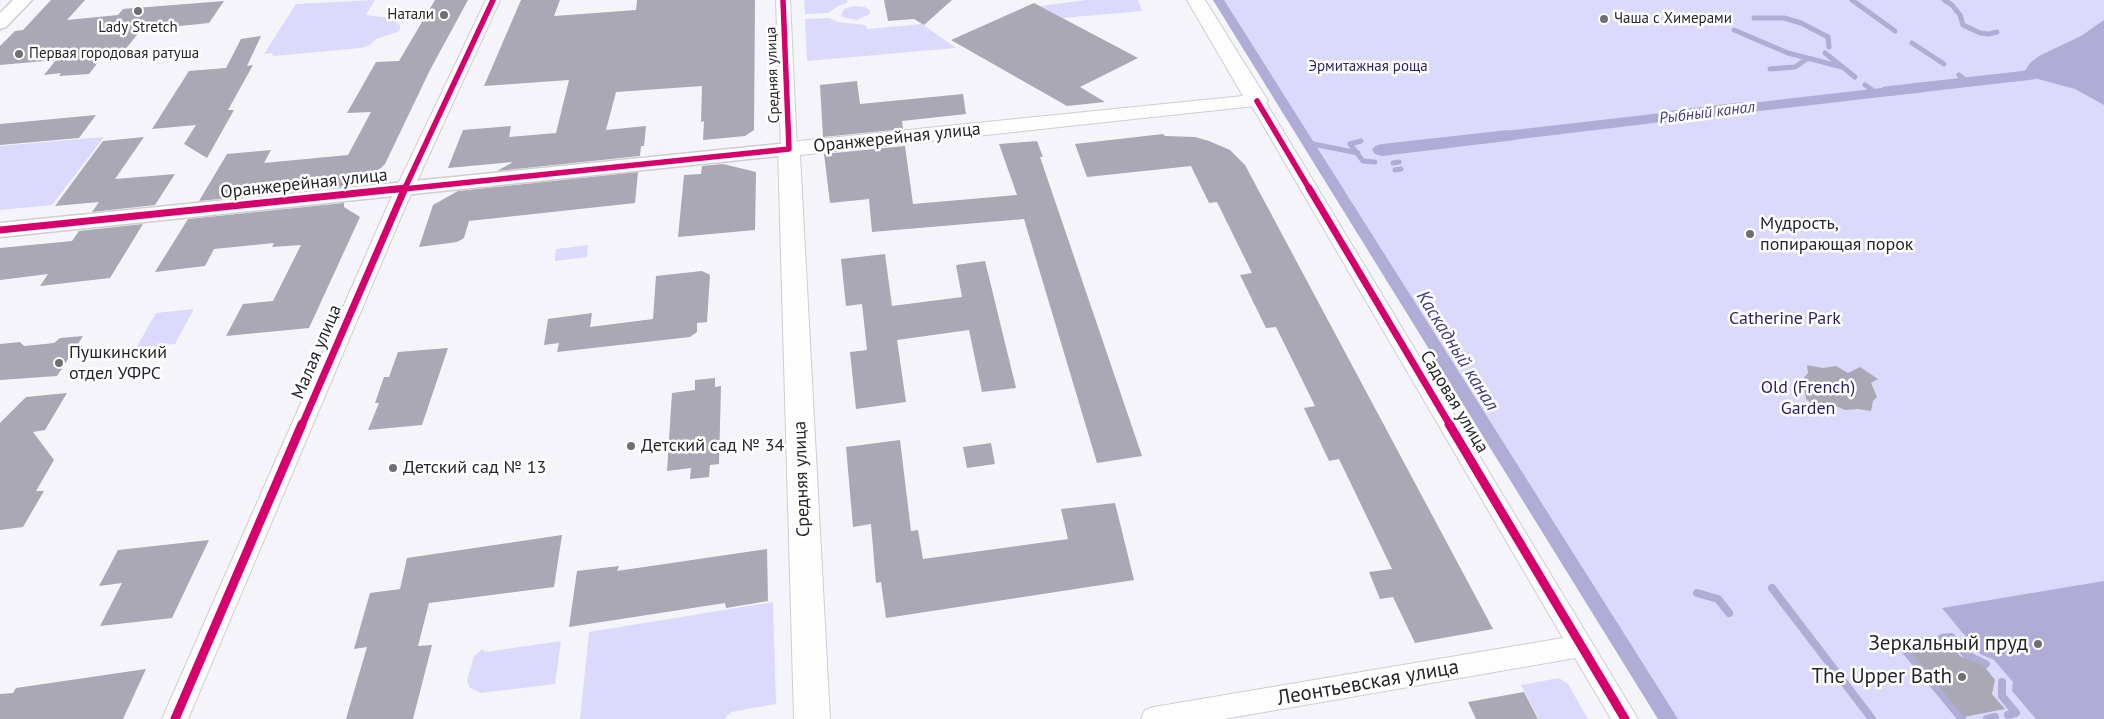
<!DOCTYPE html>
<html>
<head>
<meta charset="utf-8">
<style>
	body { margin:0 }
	canvas { display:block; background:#f4f4fa }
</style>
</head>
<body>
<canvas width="2104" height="719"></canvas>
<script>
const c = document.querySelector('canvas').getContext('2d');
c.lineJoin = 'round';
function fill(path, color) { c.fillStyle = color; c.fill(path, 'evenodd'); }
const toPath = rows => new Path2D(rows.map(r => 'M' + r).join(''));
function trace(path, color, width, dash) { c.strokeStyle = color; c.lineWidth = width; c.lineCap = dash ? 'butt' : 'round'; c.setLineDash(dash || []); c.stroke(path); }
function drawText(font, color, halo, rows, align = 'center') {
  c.font = font + ' "PT Sans",sans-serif'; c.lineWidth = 5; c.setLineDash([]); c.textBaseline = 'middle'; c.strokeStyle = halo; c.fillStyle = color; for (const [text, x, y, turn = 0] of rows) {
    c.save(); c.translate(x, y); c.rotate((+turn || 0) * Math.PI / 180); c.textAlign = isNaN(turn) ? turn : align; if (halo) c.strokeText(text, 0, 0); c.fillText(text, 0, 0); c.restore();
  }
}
fill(toPath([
	[375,0,366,15,391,18,400,25,400,30,397,32,376,39,370,45,361,48,274,56,272,55,273,53,264,54,296,4],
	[804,0,847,0,847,3,838,6,828,13,805,14],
	[1087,0,1138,0,1142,11,1063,18,1040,6],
	[1213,0,2104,0,2104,719,1658,719],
	[854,6,865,7,870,11,870,14,857,20,842,17,841,15,844,9],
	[829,18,838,22,865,25,868,29,922,24,956,48,807,61,805,19],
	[104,137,52,205,0,210,0,146],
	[588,245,587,257,555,261,556,249],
	[194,309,175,344,136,348,156,313],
	[773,602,776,704,731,712,724,719,580,719,589,632],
	[561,641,555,684,481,693,470,688,467,681,474,656,482,649,485,652],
	[1559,678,1568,684,1588,719,1539,719,1521,685]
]), '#dcdafc');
fill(toPath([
	[1213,0,1224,0,1678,719,1658,719],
	[2104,20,2104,105,2075,89,2038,79,2025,71,2030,63,2039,56,2081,36],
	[2016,73,2027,80,1936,90,1926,83],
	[1915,84,1925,92,1716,116,1708,108],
	[1696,109,1704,117,1479,144,1471,135],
	[1462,136,1469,144,1385,154,1378,145],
	[2104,581,2104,719,2036,719,2012,691,2013,682,1994,660,1980,654,1942,608]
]), '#afacd5');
trace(toPath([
	[1852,0,1895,31],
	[1944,0,1952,5,1960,15,1963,25,1980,33,1989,34,1997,32],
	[1754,18,1784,18,1801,23,1828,37,1829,47],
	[1734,30,1788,53,1842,67],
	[1912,43,1944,64],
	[1825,53,1855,77],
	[1770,69,1795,67,1807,59],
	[1959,75,1964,79],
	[1865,85,1871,89],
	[1361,141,1350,144,1363,161,1375,162],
	[1308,143,1358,153],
	[1393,163,1399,162],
	[1395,170,1401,169]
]), '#afacd5', 5);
trace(toPath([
	[1772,588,1872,719],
	[1697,593,1718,599,1729,613],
	[1942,638,1951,637,1967,655,1986,664],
	[1930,640,1901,645,1962,719],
	[2002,682,2002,696,2016,713,2008,715],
	[1987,719,1995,717]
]), '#afacd5', 8);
fill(toPath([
	[2031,70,2037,71,2040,75,2037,79,1889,96,1883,95,1880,91,1883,87,1889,86,2031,70],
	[1744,102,1751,104,1753,108,1751,112,1668,123,1661,121,1659,117,1661,113,1668,111,1744,102],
	[1508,130,1515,132,1518,136,1515,140,1382,156,1375,154,1372,150,1375,146,1382,144,1508,130]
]), '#afacd5');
fill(toPath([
	[51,0,85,0,67,20,118,15,123,9,224,1,209,23,141,30,120,56,102,57,89,74,59,76,61,73,44,75,56,60,0,65,0,46,15,31,23,30],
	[435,0,468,0,430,70,385,164,381,168,366,176,349,178,348,186,199,201,227,154,271,150,264,163,348,155,371,112,347,113,376,62,399,61],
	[521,0,560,0,554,16,636,10,637,0,755,0,754,130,745,136,703,140,704,121,701,122,702,86,616,92,606,130,646,126,644,146,641,146,640,156,497,171,513,162,448,168,463,130,511,126,509,137,556,133,569,80,484,86],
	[884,0,952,0,924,25,914,19,888,21],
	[1034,3,1138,58,1080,87,1105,102,1067,106,951,40],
	[261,36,247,66,253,65,228,110,234,110,207,158,184,144,196,125,152,129,189,71,226,68,241,39],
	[857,81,860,104,963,94,966,114,902,121,903,129,823,137,820,85],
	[96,115,79,138,0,145,0,124],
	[1163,134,1165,136,1195,137,1209,141,1230,150,1245,165,1493,629,1415,643,1393,597,1380,599,1369,572,1392,569,1339,459,1329,461,1304,408,1315,406,1276,327,1266,328,1240,275,1252,273,1217,202,1209,203,1191,166,1087,177,1075,144],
	[144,137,115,179,175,174,155,205,92,212,99,202,55,206,103,141],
	[1037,141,1043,157,1040,157,1142,456,1097,463,1024,219,872,232,869,199,830,203,824,154,905,146,913,204,1017,195,999,144],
	[723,164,756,172,755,230,678,237,684,175,701,174,702,166],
	[638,172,635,203,469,221,464,238,457,242,419,247,433,205,458,191],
	[344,203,344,207,360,217,309,328,226,336,243,304,273,301,301,245,272,247,274,243,214,249,205,266,155,272,188,219],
	[143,224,110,278,40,286,48,274,0,280,0,248,72,241,79,231],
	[885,254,892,306,962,297,956,265,985,261,1016,388,982,392,969,330,897,340,906,402,856,409,850,352,867,350,862,304,846,306,841,259],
	[702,271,710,275,707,322,697,323,697,332,690,337,557,352,559,343,544,345,548,319,592,313,590,327,653,319,656,276],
	[83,336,57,376,0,380,0,344,20,342,24,346,35,345,54,343,60,338],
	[448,348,422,425,368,430,379,403,375,403,384,377,389,377,398,352],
	[1807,365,1823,368,1836,366,1848,373,1860,367,1878,379,1871,383,1877,397,1873,401,1871,411,1858,409,1845,410,1829,403,1819,409,1810,402,1806,399,1803,379,1808,373],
	[715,378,715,387,721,386,719,464,710,465,709,477,690,479,691,468,667,471,672,393,695,390,695,380],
	[67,393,45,430,33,432,54,460,36,491,44,491,23,527,0,530,0,423,26,397],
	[900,440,911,531,918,530,923,559,1068,539,1061,509,1115,503,1134,580,886,618,881,582,876,583,871,524,853,527,846,447],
	[991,443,995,464,967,468,963,447],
	[562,535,554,587,429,603,418,646,432,645,413,719,346,719,367,647,354,649,370,593,400,589,407,558],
	[209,540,172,618,100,626,122,583,99,586,118,550],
	[767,549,768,601,726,608,725,603,569,627,577,571,619,566,617,571],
	[1949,643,1960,656,1984,666,1995,680,1992,694,2005,709,1964,717,1909,649],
	[146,669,123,719,0,719,0,694,13,693,16,688],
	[1524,692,1538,719,1476,719,1468,702]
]), '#a9a8b4');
const minor = toPath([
	[486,0,500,0,406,205,188,719,162,719,388,205,486,0],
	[776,0,790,0,797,149,795,152,789,154,783,152,781,149,776,0],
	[1257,96,1262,98,1265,101,1638,719,1611,719,1575,658,1224,719,1141,719,1145,710,1154,707,1563,638,1249,101,1252,98,1257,96]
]);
const tertiary = toPath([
	[13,0,32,0,6,27,0,29,0,13,13,0],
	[789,143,797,144,800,149,797,154,0,237,0,223,789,143]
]);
const secondary = toPath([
	[1187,0,1205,0,1268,101,1264,105,800,155,830,719,794,719,778,149,781,144,789,142,1243,96,1187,0]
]);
trace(minor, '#ceced2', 2);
trace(tertiary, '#ceced2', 3);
trace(secondary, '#ceced2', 2);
fill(minor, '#fdfdfe');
fill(tertiary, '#fdfdfe');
fill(secondary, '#fdfdfe');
trace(toPath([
	[1257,101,1310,190],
	[394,190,789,149,783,0],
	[404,190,493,0]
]), '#d6006c', 5.5);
trace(toPath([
	[1309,188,1450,425],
	[0,230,406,188],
	[302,425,405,188]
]), '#d6006c', 7);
trace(toPath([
	[1449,424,1625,719],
	[175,719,302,424]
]), '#d6006c', 9);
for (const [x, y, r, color] of [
	[138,11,5,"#6f6e74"],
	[444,15,5,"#6f6e74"],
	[1604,19,5,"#6f6e74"],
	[19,54,5,"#6f6e74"],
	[1750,234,5,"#6f6e74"],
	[59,363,5,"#6f6e74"],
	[631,446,5,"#6f6e74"],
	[393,468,5,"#6f6e74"],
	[2038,644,5,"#6f6e74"],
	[1962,677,5,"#6f6e74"]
]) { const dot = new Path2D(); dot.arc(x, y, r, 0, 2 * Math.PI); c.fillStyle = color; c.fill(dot); trace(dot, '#fff', 2); }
drawText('15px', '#27262c', '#fff', [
	["Натали",434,15,"right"],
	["Чаша с Химерами",1614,19],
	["Lady Stretch",138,28,"center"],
	["Первая городовая ратуша",29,54]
], 'left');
drawText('15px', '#2e1f61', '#fff', [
	["Эрмитажная роща",1368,67]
]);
drawText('15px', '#27262c', '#fff', [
	["Средняя улица",773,75,-92]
]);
drawText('italic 16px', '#483c81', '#fff', [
	["Рыбный канал",1707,113,-7]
]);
drawText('18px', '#27262c', '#fff', [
	["Оранжерейная улица",897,138,-6],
	["Оранжерейная улица",304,184,-6],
	["Малая улица",317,352,-67],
	["Садовая улица",1454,402,59],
	["Средняя улица",802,479,-92]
]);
drawText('18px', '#27262c', '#fff', [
	["Мудрость,",1760,224],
	["попирающая порок",1760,245],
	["Пушкинский",69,353],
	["отдел УФРС",69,374],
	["Детский сад № 34",641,446],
	["Детский сад № 13",403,468]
], 'left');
drawText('18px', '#2e1f61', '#fff', [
	["Catherine Park",1785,319],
	["Old (French)",1808,388],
	["Garden",1808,409]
]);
drawText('italic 19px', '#483c81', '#fff', [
	["Каскадный канал",1457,351,58]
]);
drawText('21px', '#27262c', '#fff', [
	["Зеркальный пруд",2028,644],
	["The Upper Bath",1952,677]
], 'right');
drawText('21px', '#27262c', '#fff', [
	["Леонтьевская улица",1368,683,-10]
]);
</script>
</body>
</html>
